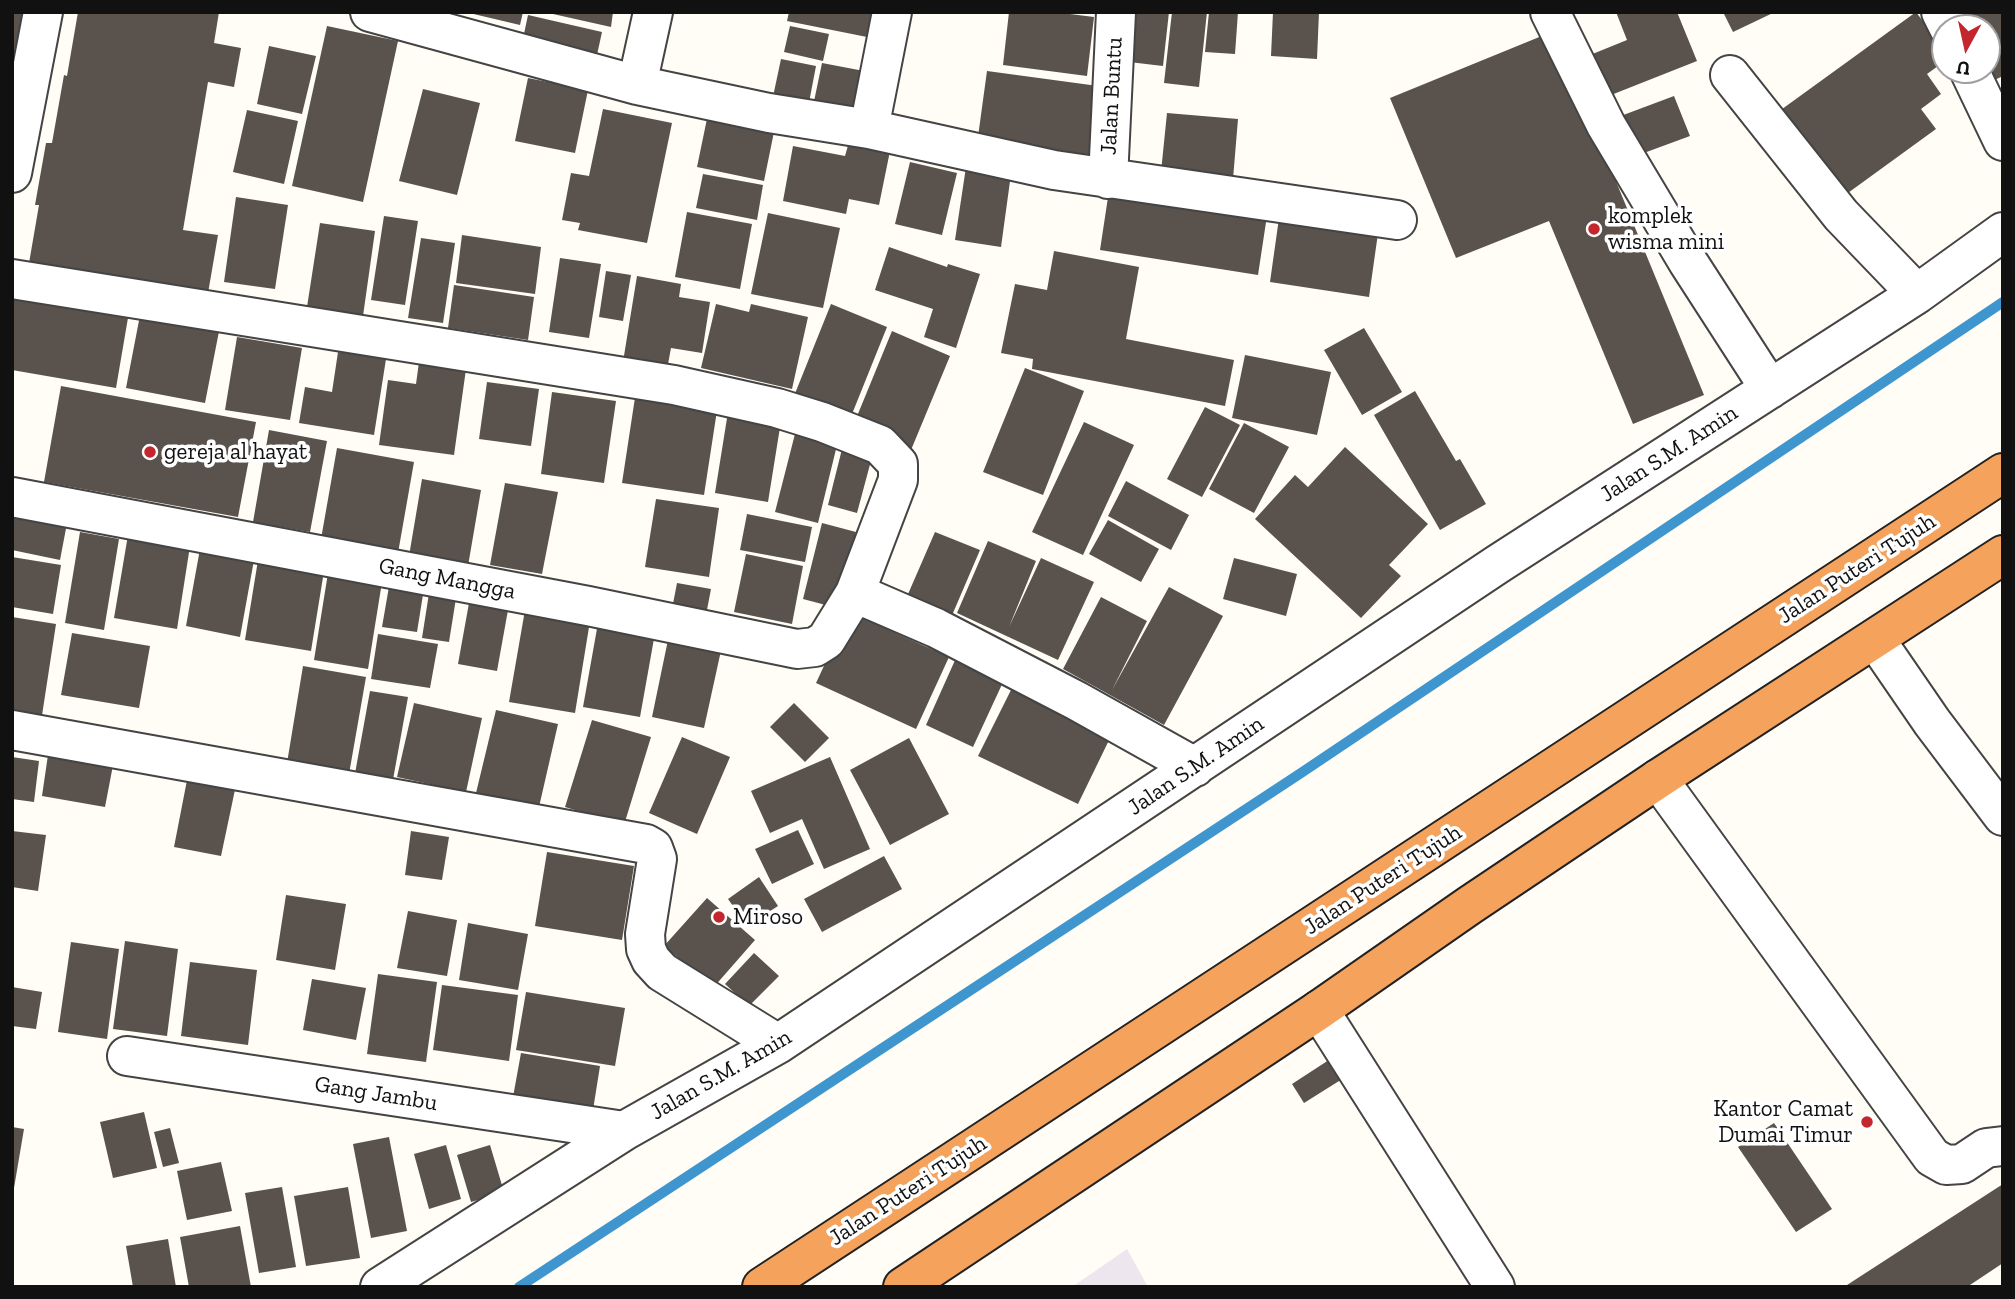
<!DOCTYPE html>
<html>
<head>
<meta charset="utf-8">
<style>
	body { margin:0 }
	#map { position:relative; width:2015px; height:1299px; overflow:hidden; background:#fffdf5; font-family:"Zilla Slab",serif }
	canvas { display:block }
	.frame { position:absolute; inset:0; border:14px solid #111; pointer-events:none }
	.north { position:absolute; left:1931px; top:14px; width:70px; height:70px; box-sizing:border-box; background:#fff; border:2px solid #a0a0a0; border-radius:50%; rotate:188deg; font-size:19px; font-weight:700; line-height:28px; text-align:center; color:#111 }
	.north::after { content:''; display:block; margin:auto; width:24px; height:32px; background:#c4262e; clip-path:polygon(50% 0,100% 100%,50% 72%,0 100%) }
</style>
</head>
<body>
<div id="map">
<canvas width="2015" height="1299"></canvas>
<div class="frame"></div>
<div class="north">U</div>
</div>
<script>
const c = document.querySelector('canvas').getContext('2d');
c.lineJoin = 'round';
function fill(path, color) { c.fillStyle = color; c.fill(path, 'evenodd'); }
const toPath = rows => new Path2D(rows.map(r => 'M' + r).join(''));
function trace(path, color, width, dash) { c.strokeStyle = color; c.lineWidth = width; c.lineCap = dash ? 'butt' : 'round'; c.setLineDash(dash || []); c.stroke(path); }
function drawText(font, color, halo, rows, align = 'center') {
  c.font = font + ' "Zilla Slab",serif'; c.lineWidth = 7; c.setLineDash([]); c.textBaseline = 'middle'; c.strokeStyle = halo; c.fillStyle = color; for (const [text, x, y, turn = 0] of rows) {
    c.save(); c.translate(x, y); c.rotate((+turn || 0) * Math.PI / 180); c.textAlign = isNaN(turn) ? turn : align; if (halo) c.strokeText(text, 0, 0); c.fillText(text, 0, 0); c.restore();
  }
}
fill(toPath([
	[1127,1249,1148,1287,1072,1287]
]), '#eee6ef');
trace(toPath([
	[519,1287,1301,773,2003,302]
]), '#3f96cf', 10);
fill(toPath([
	[12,12,33,12,12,88],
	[78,12,219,12,214,43,241,48,234,87,208,82,183,230,218,235,207,299,28,269,39,205,35,205,46,143,52,143,64,75,67,76],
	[465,12,523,12,520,25],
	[544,12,613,12,611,27],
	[789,12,877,12,872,38,787,21],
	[1009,12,1054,12,1094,17,1087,76,1003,65],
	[1135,12,1169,12,1163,66,1129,62],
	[1172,12,1207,12,1199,87,1164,83],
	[1209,12,1238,12,1235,54,1205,52],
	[1273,12,1319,12,1317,59,1271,56],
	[1616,12,1677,12,1697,61,1606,97,1590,55,1627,40],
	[1723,12,1775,12,1733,32],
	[1916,12,1945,51,1945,61,1927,74,1941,94,1921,109,1936,129,1841,198,1778,112],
	[1958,12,2003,12,2003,82,2001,77,1990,82,1987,70,1987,28,1965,28],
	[528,15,602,32,595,64,521,48],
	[327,26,398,41,363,202,292,186],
	[790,26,829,34,823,61,784,52],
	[1554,31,1704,395,1633,424,1549,221,1456,258,1390,98],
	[269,46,316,56,302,114,257,104],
	[781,59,816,66,807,113,771,106],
	[822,63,864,71,854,119,812,111],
	[987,71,1098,86,1088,159,977,144],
	[528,78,588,90,575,153,515,141],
	[423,89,480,103,457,195,399,181],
	[1674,96,1690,136,1633,157,1618,117],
	[603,109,672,123,647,243,578,230,580,223,562,220,571,173,589,176],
	[709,109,776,122,764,181,697,167],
	[247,110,298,121,284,184,233,172],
	[1167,113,1238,119,1233,179,1161,172],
	[849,142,890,151,879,205,849,199,846,214,783,201,793,146,845,156],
	[910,162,957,173,942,235,895,224],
	[966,167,1011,174,1001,247,955,240],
	[703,174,763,185,757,220,696,208],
	[1110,184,1268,209,1258,275,1100,250],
	[236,197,288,205,275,289,224,282],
	[1280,211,1379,226,1369,297,1270,282],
	[687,212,752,224,740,289,675,277],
	[768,213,840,228,823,308,751,294],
	[384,216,418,221,405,305,371,300],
	[320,223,375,231,363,316,307,307],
	[462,235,541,247,535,294,456,283],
	[421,238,455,243,443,323,408,318],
	[889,247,947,267,948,264,980,274,956,348,924,337,933,309,875,290],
	[1054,251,1139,267,1126,339,1234,360,1225,406,1032,369,1033,359,1001,353,1015,284,1047,290],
	[560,258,601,264,589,338,549,332],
	[606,271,631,275,623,321,599,317],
	[637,276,681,284,679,297,710,302,702,353,671,348,666,375,622,368],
	[454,285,534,297,528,340,448,328],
	[12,296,130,306,116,388,12,370],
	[716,304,749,312,751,304,808,317,792,389,701,368],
	[831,304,887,327,850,419,794,396],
	[142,305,221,321,205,403,126,388],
	[1364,328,1402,392,1362,415,1324,350],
	[892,331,950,356,911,450,853,426],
	[237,337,302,348,290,420,225,410],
	[338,352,386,359,374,435,299,423,305,387,332,392],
	[1245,355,1331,372,1317,435,1232,418],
	[419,362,466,369,454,455,379,445,388,380,416,384],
	[1025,368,1084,391,1043,495,983,472],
	[487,382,539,389,531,446,479,439],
	[61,386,256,422,238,517,44,482],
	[636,391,718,404,704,495,622,483],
	[1415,391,1456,461,1460,459,1486,504,1440,530,1374,415],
	[552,392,616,401,604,483,541,474],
	[1205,407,1240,425,1202,497,1167,479],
	[728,412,781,421,768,502,715,493],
	[1084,422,1134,445,1083,555,1032,532],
	[1244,423,1289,447,1254,513,1209,489],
	[269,430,327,441,310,532,253,522],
	[796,430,838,441,818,523,775,512],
	[1345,447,1428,524,1389,565,1401,576,1361,618,1255,519,1295,475,1308,487],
	[337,448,414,462,398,553,321,539],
	[842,449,872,457,857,513,828,505],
	[422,479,481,490,468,566,409,556],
	[1126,481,1189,515,1171,550,1108,516],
	[505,483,558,492,542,574,490,565],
	[656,499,719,508,709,577,645,567],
	[12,507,68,518,60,560,12,550],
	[747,514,812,527,805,562,740,550],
	[1108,520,1159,549,1141,582,1089,554],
	[822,523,856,532,837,608,803,599],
	[80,532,119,539,104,630,65,623],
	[935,532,980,550,950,620,905,601],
	[128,535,190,546,177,629,114,618],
	[988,541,1036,561,1009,627,1041,558,1094,582,1058,660,957,613],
	[200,549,254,560,240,637,186,626],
	[259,554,325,565,311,651,245,640],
	[746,554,803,566,792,624,734,612],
	[12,557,61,565,53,614,12,607],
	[1234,558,1297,574,1286,616,1223,599],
	[328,573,382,582,368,669,314,660],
	[391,575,425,582,417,632,382,627],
	[677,583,711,589,706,615,672,609],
	[430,587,457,592,449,642,422,638],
	[1169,587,1223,616,1164,725,1063,669,1101,597,1147,621,1112,690],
	[469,603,508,610,497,671,458,664],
	[525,610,590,621,575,713,509,702],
	[849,612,949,657,916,729,816,683],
	[12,617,56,624,41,722,12,717],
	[598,623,655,633,640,717,583,707],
	[72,633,150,646,139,708,61,695],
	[378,634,438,644,430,688,371,679],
	[669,635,722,646,704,728,652,717],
	[956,658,1004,680,973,747,926,725],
	[303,666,366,677,349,774,287,763],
	[1013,686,1112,734,1078,804,978,756],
	[370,691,408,697,392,785,354,779],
	[414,703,482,718,466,792,397,777],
	[794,703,829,738,805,762,770,727],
	[496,710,558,724,539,807,476,793],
	[592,720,651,737,624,825,565,807],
	[682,737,730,757,697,834,649,813],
	[909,738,949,814,890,845,850,770],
	[49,748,114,760,105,807,42,796],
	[12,757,39,761,34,802,12,799],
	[830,757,870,849,824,869,802,819,770,833,751,791],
	[188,775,236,785,221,856,174,847],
	[798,830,814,864,772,884,755,849],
	[12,831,46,835,38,891,12,887],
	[411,831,449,837,442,880,405,875],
	[547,852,634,866,622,940,535,926],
	[884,856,902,889,822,932,804,899],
	[759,877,778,906,747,926,728,899],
	[286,895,346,904,335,970,276,960],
	[707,898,755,940,713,988,664,946],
	[408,911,457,920,447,976,397,968],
	[468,923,528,934,518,990,459,980],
	[125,941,178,949,167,1036,113,1029],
	[71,942,119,949,107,1039,58,1032],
	[754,953,779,976,749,1006,725,984],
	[190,962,257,970,248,1045,181,1036],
	[378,974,437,982,426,1062,367,1054],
	[312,979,366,988,356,1040,303,1030],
	[442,985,518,995,509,1061,433,1050],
	[12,987,42,992,36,1029,12,1026],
	[526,992,625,1008,615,1066,516,1050],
	[521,1053,600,1066,593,1110,513,1097],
	[1335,1056,1347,1076,1304,1103,1292,1084],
	[144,1112,157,1168,113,1178,100,1122],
	[1774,1123,1832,1209,1796,1232,1738,1147],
	[12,1127,24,1129,14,1188,12,1188],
	[170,1128,179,1163,163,1167,154,1132],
	[389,1137,407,1231,371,1238,353,1144],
	[446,1145,461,1199,429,1209,414,1154],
	[490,1145,504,1192,471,1202,457,1155],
	[221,1162,232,1211,187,1220,177,1171],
	[2003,1184,2003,1263,1967,1287,1848,1287,1847,1285],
	[282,1187,296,1267,259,1273,245,1193],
	[348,1187,360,1258,306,1266,294,1196],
	[240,1226,251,1287,189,1287,180,1237],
	[168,1239,176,1287,133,1287,126,1246]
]), '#5a524d');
const minor = toPath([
	[370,12,637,85,769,113,869,129,1054,170,1397,220],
	[1550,12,1606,125,1688,262,1770,389],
	[1941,12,1949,28],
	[1969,70,2003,141],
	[1730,75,1841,215,1917,294],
	[637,85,653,12],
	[869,129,892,12],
	[12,173,43,12],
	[1108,179,1116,12],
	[12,279,674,385,777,408,822,422,880,445,898,464,898,480,855,593,936,628,1077,701,1195,767],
	[12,497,588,606,797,649,815,647,826,640,855,593],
	[1875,639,1932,722,2003,816],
	[12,730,646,844,653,848,657,859,645,934,646,949,651,960,662,972,778,1044],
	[1658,779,1932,1157,1946,1165,1962,1164,1986,1148,2003,1146],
	[1319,1010,1495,1287],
	[127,1056,624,1131],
	[380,1287,624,1131,778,1044,1498,564,1917,294,2003,232]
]);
const highway = toPath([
	[762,1287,2003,473],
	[903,1287,1319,1010,1470,905,1658,779,2003,555]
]);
trace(minor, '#444', 42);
trace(highway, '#222', 42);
trace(minor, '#fff', 38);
trace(highway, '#f5a25d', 38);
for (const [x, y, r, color] of [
	[1594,229,7,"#c4262e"],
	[150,452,7,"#c4262e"],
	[719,917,7,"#c4262e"],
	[1867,1122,7,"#c4262e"]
]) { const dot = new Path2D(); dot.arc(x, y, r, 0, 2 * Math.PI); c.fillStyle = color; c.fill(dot); trace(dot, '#fff', 2.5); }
drawText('23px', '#111', '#fff', [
	["Jalan Buntu",1112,96,-87],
	["Jalan S.M. Amin",1669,454,-33],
	["Jalan Puteri Tujuh",1857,569,-33],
	["Gang Mangga",447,579,11],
	["Jalan S.M. Amin",1196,766,-34],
	["Jalan Puteri Tujuh",1383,880,-33],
	["Jalan S.M. Amin",721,1075,-30],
	["Gang Jambu",376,1094,9],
	["Jalan Puteri Tujuh",908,1191,-33]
]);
drawText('23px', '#111', '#fff', [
	["komplek",1608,216],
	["wisma mini",1608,242],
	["gereja al hayat",164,452],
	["Miroso",733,917],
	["Kantor Camat",1853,1109,"right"],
	["Dumai Timur",1853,1135,"right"]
], 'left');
</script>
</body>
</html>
